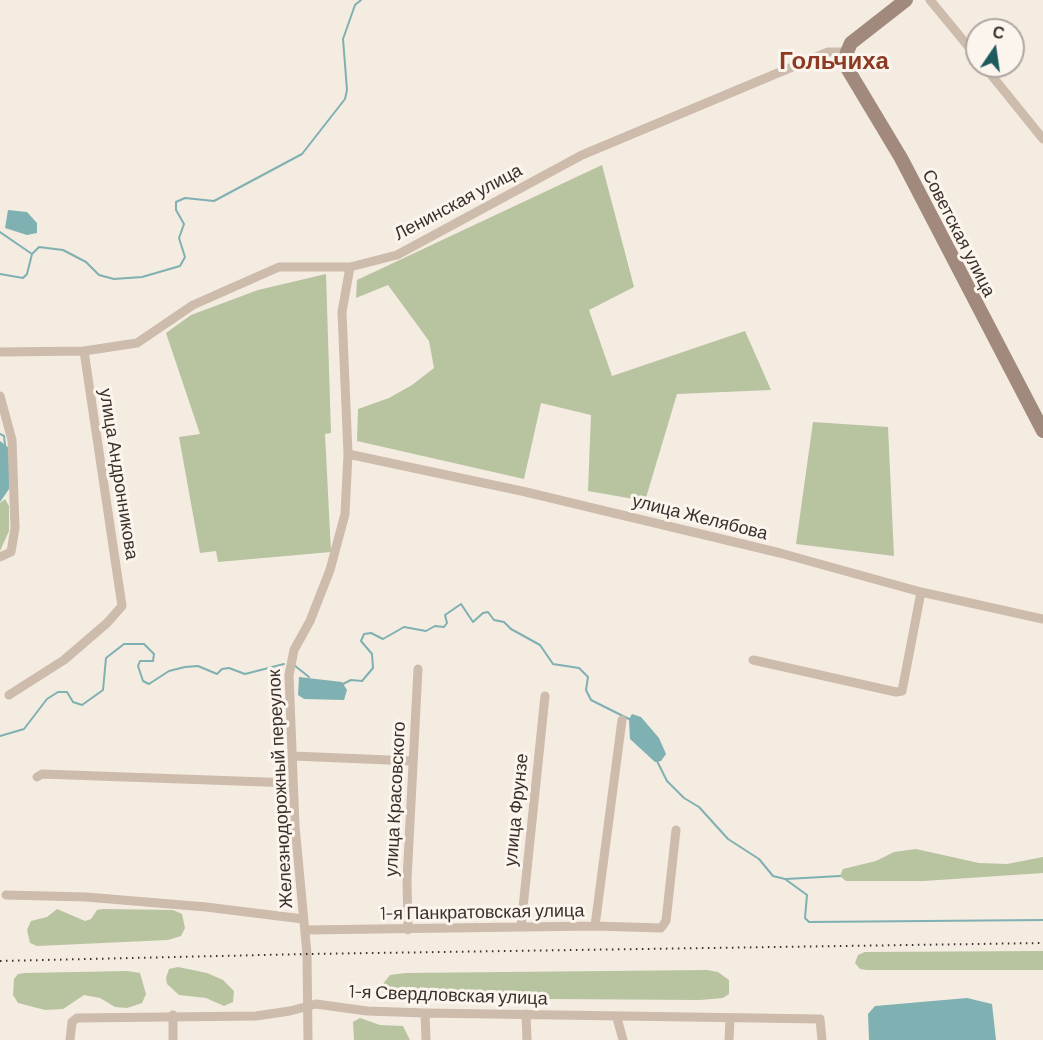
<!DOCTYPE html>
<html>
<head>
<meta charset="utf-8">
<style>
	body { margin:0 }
	#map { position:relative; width:1043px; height:1040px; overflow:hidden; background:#f4ebe1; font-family:Barlow,sans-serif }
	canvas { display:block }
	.north { position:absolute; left:965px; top:18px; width:60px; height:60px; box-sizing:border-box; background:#fbf5ee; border:2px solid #aea6a0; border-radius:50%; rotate:13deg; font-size:16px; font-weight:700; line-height:24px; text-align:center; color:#3b302b }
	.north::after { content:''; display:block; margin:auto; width:21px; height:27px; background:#1f5a5e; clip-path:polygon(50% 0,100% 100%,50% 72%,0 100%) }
</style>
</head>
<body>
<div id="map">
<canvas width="1043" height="1040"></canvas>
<div class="north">С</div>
</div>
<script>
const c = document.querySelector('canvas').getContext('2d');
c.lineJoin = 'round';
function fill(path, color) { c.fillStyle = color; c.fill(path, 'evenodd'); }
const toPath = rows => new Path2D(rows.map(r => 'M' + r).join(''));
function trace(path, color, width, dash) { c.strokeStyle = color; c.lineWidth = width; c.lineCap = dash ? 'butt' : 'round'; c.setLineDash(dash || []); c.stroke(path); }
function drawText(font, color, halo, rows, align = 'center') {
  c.font = font + ' Barlow,sans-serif'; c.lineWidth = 6; c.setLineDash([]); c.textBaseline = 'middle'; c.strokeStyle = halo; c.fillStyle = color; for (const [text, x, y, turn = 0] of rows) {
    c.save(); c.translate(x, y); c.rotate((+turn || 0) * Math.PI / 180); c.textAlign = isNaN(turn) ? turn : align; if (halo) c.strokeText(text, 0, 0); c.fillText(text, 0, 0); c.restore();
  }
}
fill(toPath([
	[602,165,634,287,589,310,612,376,745,331,771,390,677,394,645,501,588,491,591,415,541,403,524,479,357,441,358,409,389,398,412,385,434,368,429,341,388,285,356,298,357,280],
	[326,274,331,433,325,434,331,552,218,562,216,551,200,553,179,437,200,434,166,333,191,315,258,290],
	[813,422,888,427,894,556,796,544],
	[5,499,9,506,9,531,0,551,0,503],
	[916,849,979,863,1007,864,1043,857,1043,873,924,881,846,881,840,876,843,869,876,861,894,852],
	[57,909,85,921,91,919,97,910,103,909,173,910,182,914,185,928,181,936,168,940,37,946,30,943,27,930,31,921,47,917],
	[1043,951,1043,970,867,970,860,969,855,963,858,955,865,952],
	[178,967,207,973,223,980,234,991,233,1002,224,1006,206,998,179,995,167,984,166,978,169,969],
	[707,970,718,972,729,980,729,994,723,998,700,1000,396,998,384,991,382,985,390,975,405,973],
	[127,971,140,973,146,994,142,1003,127,1008,115,1007,100,998,84,995,63,1009,45,1010,18,1003,13,995,14,979,18,974,25,973],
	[360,1018,380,1025,403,1026,410,1040,354,1040,353,1022]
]), '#b8c4a0');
fill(toPath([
	[8,210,27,212,37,223,37,233,27,235,5,228],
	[0,441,9,448,9,489,0,502],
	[299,677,342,682,347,690,344,700,304,699,298,695],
	[632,714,641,717,659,738,666,754,661,761,655,762,630,739,629,719],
	[967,998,992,1004,996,1040,869,1040,868,1014,875,1006]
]), '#7fb0b2');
trace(toPath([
	[0,232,32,254],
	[0,274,23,278,27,274,32,254,39,247,63,250,86,262,99,275,114,279,142,277,180,266,185,257,179,238,184,224,176,210,176,202,185,198,214,201,302,154,345,99,347,90,343,39,355,5,361,0],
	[0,434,4,436,5,445],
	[294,665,309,677],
	[343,684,351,680,362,681,373,668,372,654,361,641,364,634,371,633,383,639,404,627,426,631,435,626,444,627,447,623,445,615,461,604,473,622,483,613,488,612,494,620,504,622,511,629,540,645,553,664,579,668,588,677,586,690,591,700,631,720],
	[0,736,24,729,47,699,58,692,67,692,73,702,82,705,103,690,106,658,124,644,144,644,154,654,153,661,140,661,138,666,143,681,149,684,169,671,185,667,198,666,217,674,222,669,229,668,245,674,284,664],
	[657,761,667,781,684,798,699,807,728,839,759,859,773,876,785,879,807,895,805,918,809,922,1043,920],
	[786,879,840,876]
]), '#7fb0b2', 2);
trace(toPath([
	[930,0,977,57],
	[984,66,1043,139],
	[0,352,84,351,137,343,193,305,279,267,350,267,397,255,582,155,828,52,847,52],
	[0,396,12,440,15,528,11,552,0,557],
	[348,454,526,492,780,553,921,592,1043,619],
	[753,660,896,692,902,691,921,592],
	[9,695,64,660,107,623,122,606,84,351],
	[293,756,413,761],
	[37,777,42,774,293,783],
	[6,895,86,897,206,907,303,919],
	[595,926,622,720],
	[521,927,545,696],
	[305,930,595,926,661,928,666,921,676,830],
	[408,930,407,880,418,669],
	[425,1013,426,1040],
	[526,1014,527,1040],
	[173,1015,173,1040],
	[617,1018,623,1040],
	[70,1040,72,1022,77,1018,256,1016,290,1011,316,1004,367,1011,425,1013,820,1019,822,1040],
	[308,1040,307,954,295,826,289,675,294,650,310,621,330,570,345,514,348,454,342,312,350,267],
	[729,1040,730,1019]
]), '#cdbbac', 9);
trace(toPath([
	[906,0,851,43,847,52,847,68,901,158,1043,431]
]), '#a18a7d', 14);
trace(toPath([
	[0,961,307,954,1043,943]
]), '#3b302b', 2, [1.5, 4.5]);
drawText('18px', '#3b302b', '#fbf5ee', [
	["Ленинская улица",458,202,-28],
	["Советская улица",959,233,63],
	["улица Андронникова",119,474,81],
	["улица Желябова",700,517,14],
	["Железнодорожный переулок",280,789,-93],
	["улица Красовского",395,799,-87],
	["улица Фрунзе",516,810,-84],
	["1-я Панкратовская улица",482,912,-1],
	["1-я Свердловская улица",448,995,2]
]);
drawText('bold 24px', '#8c3b22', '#fbf5ee', [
	["Гольчиха",834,61]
]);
</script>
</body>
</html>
